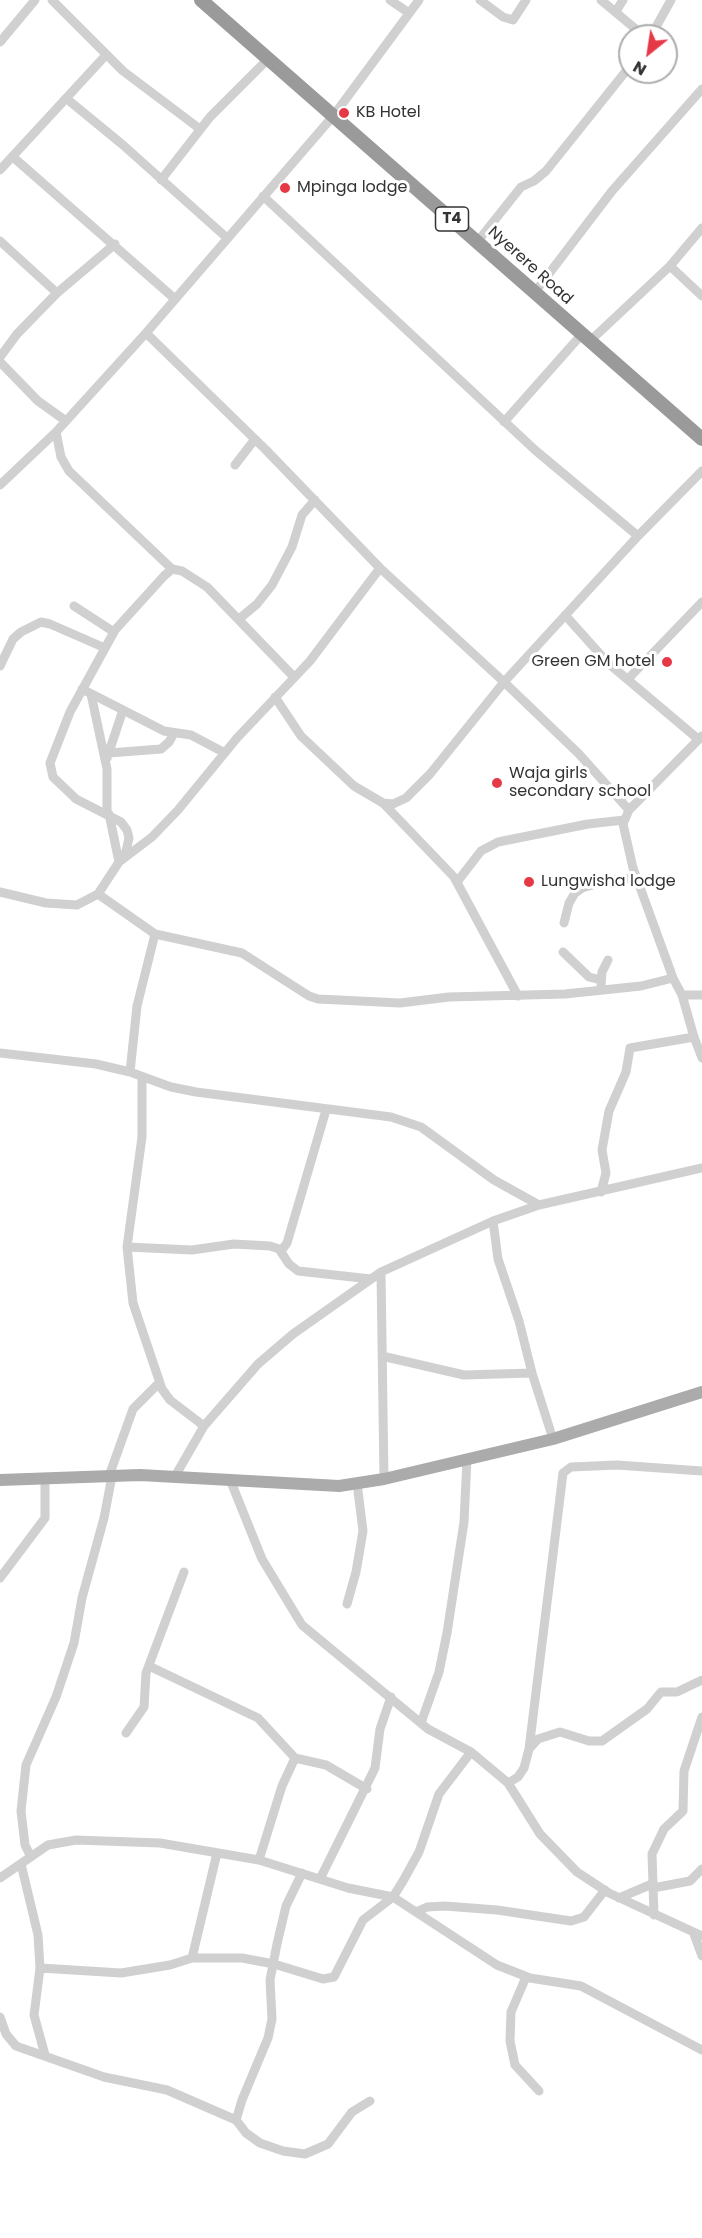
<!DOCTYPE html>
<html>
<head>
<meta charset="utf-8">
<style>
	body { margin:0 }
	#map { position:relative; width:702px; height:2238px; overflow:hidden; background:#fff; font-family:Poppins,sans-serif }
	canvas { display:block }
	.north { position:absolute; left:618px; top:24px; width:60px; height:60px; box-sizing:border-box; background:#fff; border:2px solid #adadad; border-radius:50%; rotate:210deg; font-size:16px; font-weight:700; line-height:24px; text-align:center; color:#333 }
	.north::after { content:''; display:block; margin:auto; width:21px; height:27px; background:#e63946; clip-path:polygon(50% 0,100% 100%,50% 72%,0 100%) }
</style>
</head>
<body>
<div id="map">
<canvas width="702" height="2238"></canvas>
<div class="north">N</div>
</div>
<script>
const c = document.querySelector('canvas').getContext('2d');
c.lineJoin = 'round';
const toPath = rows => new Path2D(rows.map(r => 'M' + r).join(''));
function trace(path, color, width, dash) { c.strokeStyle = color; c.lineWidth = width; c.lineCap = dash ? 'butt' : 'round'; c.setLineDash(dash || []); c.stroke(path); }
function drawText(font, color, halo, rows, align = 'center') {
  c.font = font + ' Poppins,sans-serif'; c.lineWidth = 6; c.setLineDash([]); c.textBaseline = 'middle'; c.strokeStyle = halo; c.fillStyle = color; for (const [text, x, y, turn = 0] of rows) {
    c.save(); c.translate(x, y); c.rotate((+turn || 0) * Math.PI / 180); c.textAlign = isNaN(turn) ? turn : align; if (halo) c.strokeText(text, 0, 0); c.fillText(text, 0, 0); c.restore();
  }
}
trace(toPath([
	[52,0,123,71,200,129],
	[390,0,409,13],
	[480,0,503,17,513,20,526,0],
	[601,0,644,36],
	[616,11,623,0],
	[651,36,671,0],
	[0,42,35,0],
	[67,99,123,145,227,238],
	[13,157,175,299],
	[0,170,106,55],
	[161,180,210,117,268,59],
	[263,196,535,450,638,536],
	[0,241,57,293],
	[478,241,521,187,534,181,546,171,630,66],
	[670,266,702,296],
	[535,292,612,191,702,89],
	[146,333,265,449,380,568,504,682,430,774,406,798,393,804,383,803,354,786,301,736,275,697],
	[590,341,670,266,702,228],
	[0,357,17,334,57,293,115,244],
	[0,362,38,401,66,421],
	[504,422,582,334],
	[56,432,61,457,69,471,172,569],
	[235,465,255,439],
	[0,485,56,432,146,333,334,115,419,0],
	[74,606,114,632],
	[565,615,608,663,698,739],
	[239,619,257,604,272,585,292,547,302,515,315,500],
	[0,666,13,639,21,632,41,622,50,624,105,648],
	[628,679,702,602],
	[82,689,164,731,191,735,225,753],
	[91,694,107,769,107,813],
	[109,753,161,749,169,742,174,733],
	[107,758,123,710],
	[383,803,454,877,518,996],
	[629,810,579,754,504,682,638,536,702,471],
	[109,814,119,862],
	[125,856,129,838,127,830,121,822,76,799,53,777,50,763,70,712,115,630,164,576,172,569,182,571,207,587,293,676],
	[457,882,481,851,498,842,588,824,624,820],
	[0,892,46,903,77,905,98,894,119,862,152,837,178,810,237,738,310,661,380,568],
	[98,894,155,934,242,953,309,996,318,999,400,1003,449,997,565,994,641,986,673,978],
	[564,923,569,903,575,893,582,888,611,880,637,878],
	[563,952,589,977,601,980],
	[601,985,602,972,608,960],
	[682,995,702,995],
	[694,1037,682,995,673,978,633,868,623,824,629,810,702,736],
	[0,1053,96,1064,130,1072,171,1087,196,1092,391,1117,421,1127,494,1180,539,1205],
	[130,1072,137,1006,155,934],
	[142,1077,142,1137,127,1247,133,1303,162,1389,170,1400,204,1426],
	[601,1192,606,1173,602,1150,609,1111,626,1072,630,1048,694,1037,702,1058],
	[493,1221,498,1259,519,1321,532,1373,553,1439],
	[127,1247,192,1250,234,1244,270,1246,279,1249,289,1264,298,1271,371,1279],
	[281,1251,287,1243,326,1110],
	[381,1272,384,1479],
	[382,1356,464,1375,532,1373],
	[109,1476,133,1409,159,1383],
	[174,1478,204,1426,258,1364,293,1334,381,1272,493,1221,539,1205,702,1168],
	[231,1482,262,1559,302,1625,428,1729,471,1752,508,1783,540,1834,577,1872,609,1893,702,1936],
	[0,1578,45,1518,45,1478],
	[347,1604,356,1572,363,1531,357,1483],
	[149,1666,258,1718,295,1758,326,1765,367,1789],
	[421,1723,439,1672,447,1633,464,1522,467,1459],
	[126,1733,144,1707,146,1673,184,1572],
	[529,1749,538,1739,560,1732,589,1741,602,1741,647,1709,661,1692,677,1692,702,1680],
	[508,1783,518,1777,524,1768,529,1749,563,1473,571,1467,617,1465,702,1471],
	[31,1857,25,1845,21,1811,26,1765,56,1697,74,1643,82,1598,104,1518,112,1476],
	[259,1860,282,1786,295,1758],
	[21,1864,38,1935,40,1968,34,2015,45,2055],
	[302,1873,286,1906,277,1944,270,1980,272,2019,268,2038,242,2100,236,2120,246,2133,260,2143,283,2151,305,2154,328,2144,352,2112,370,2101],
	[0,1878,48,1845,76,1840,160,1843,259,1860,348,1888,393,1897,497,1965,530,1978,581,1986,702,2050],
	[320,1879,375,1768,380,1729,391,1697],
	[653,1888,690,1881,702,1869],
	[619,1898,652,1884],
	[416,1912,427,1907,445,1906,497,1910,571,1921,584,1917,605,1890],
	[654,1915,652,1854,664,1829,683,1811,684,1771,702,1717],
	[694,1934,702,1956],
	[192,1958,217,1853],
	[40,1968,121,1973,170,1965,192,1958,242,1958,274,1964,323,1979,334,1977,363,1920,393,1897,403,1881,419,1852,439,1794,471,1752],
	[526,1977,511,2012,510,2041,515,2065,539,2091],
	[0,2017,6,2034,16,2046,104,2077,167,2090,236,2120]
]), '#d0d0d0', 9);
trace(toPath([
	[0,1480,140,1475,339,1486,384,1479,553,1439,702,1392]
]), '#ababab', 12);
trace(toPath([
	[201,0,702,439]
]), '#9a9a9a', 14);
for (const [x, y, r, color] of [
	[344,113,6,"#e63946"],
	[285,188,6,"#e63946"],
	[667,662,6,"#e63946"],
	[497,783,6,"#e63946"],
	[529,882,6,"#e63946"]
]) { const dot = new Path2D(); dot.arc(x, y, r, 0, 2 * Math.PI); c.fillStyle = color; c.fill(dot); trace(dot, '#fff', 2); }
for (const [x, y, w] of [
	[452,219,33]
]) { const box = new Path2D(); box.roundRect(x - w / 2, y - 12, w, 24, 4.5); c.fillStyle = '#fff'; c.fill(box); trace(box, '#333', 1.5); }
drawText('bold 15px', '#333', null, [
	["T4",452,219]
]);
drawText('16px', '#333', '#fff', [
	["KB Hotel",356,113],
	["Mpinga lodge",297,188],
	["Green GM hotel",655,662,"right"],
	["Waja girls",509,774],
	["secondary school",509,792],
	["Lungwisha lodge",541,882]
], 'left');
drawText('16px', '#333', '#fff', [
	["Nyerere Road",530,266,42]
]);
</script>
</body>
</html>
